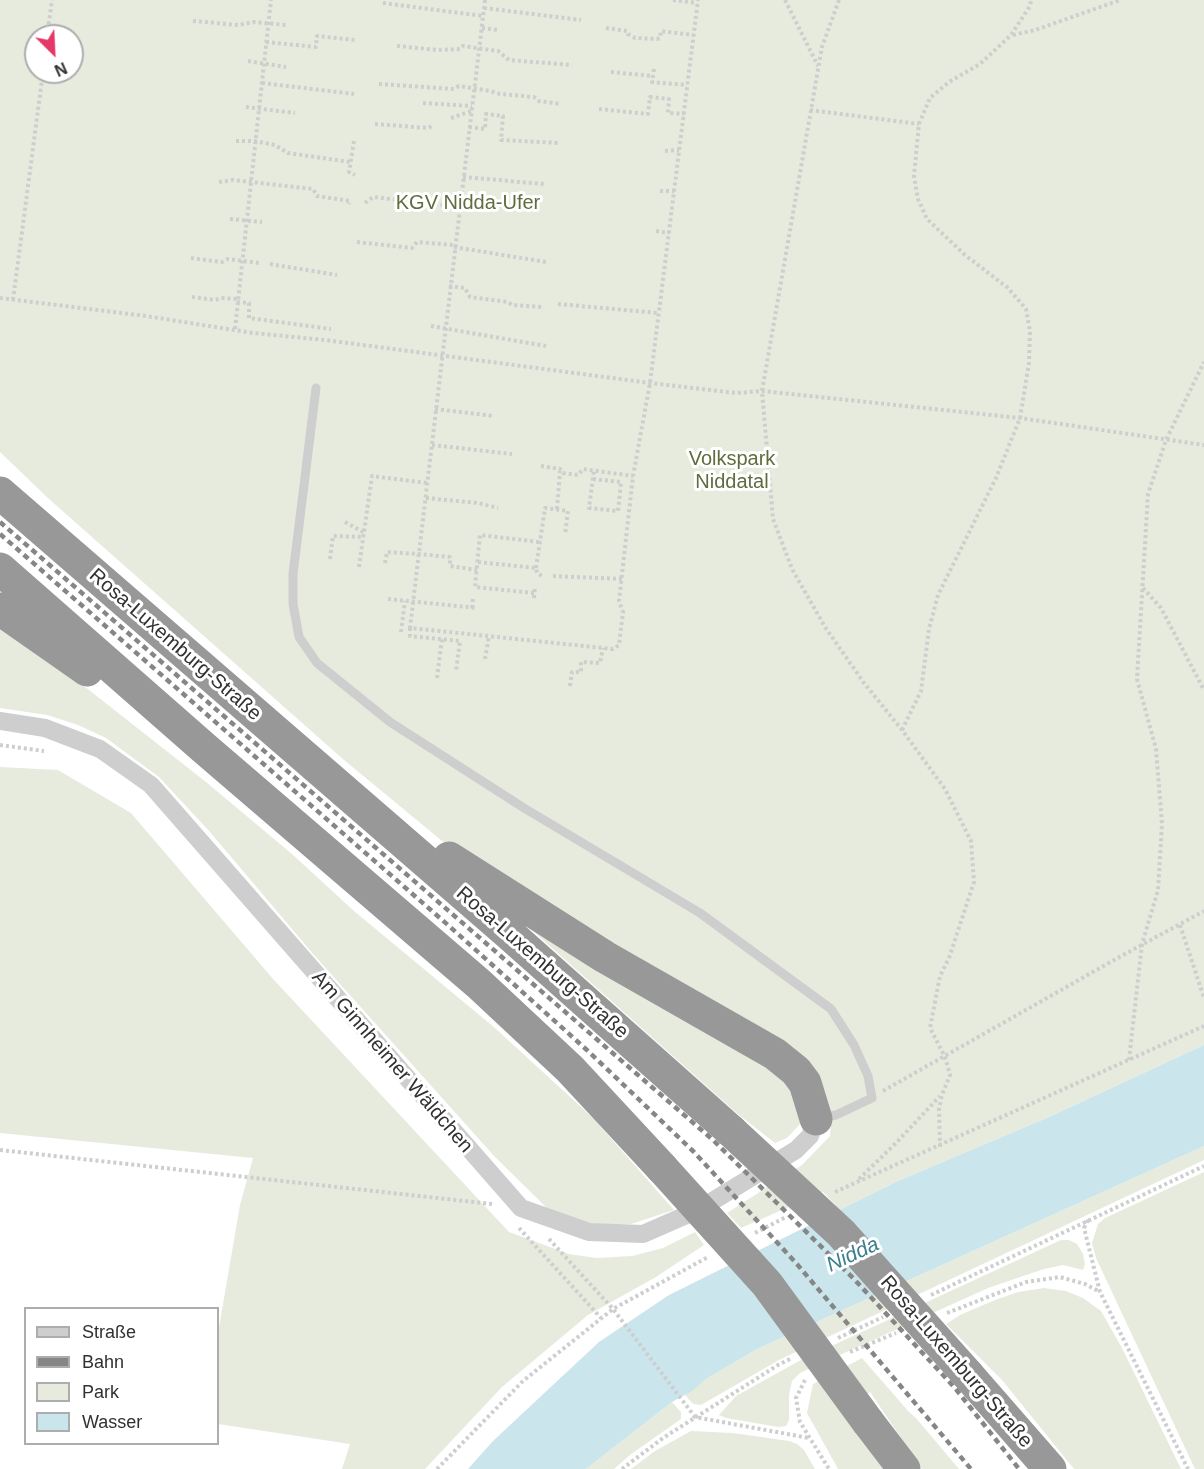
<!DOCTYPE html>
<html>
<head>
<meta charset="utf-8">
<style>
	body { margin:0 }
	#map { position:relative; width:1204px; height:1469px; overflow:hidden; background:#fff; font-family:Arial,sans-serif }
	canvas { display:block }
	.legend { position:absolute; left:24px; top:1307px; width:195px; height:138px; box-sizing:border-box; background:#fff; border:2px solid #adadad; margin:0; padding:8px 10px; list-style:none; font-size:18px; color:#313131 }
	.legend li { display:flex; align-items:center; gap:12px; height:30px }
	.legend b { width:30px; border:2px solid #adadad }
	.north { position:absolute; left:24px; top:24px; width:60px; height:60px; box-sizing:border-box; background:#fff; border:2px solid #adadad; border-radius:50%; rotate:156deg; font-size:16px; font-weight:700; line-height:24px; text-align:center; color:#313131 }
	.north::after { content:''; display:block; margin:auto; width:21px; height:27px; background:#e53768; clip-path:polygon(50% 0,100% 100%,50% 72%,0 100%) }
</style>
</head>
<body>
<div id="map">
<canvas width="1204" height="1469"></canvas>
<ul class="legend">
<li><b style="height:8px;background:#cecece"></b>Straße</li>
<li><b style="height:8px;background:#868686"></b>Bahn</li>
<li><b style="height:16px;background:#e7ebdd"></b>Park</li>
<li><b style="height:16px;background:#cae5eb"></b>Wasser</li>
</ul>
<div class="north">N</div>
</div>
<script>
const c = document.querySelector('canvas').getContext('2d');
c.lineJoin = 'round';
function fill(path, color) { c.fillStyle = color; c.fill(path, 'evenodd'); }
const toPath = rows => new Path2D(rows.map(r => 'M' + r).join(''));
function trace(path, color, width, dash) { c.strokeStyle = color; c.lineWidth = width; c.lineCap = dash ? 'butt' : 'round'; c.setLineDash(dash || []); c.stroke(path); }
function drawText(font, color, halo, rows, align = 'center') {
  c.font = font + ' Arial,sans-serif'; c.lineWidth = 6; c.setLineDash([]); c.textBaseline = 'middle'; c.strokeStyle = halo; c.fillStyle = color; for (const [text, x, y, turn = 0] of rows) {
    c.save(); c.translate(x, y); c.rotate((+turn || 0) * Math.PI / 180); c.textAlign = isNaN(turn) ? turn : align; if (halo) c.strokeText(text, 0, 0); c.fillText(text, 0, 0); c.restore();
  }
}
fill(toPath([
	[0,0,1204,0,1204,1045,1049,1117,898,1181,840,1210,823,1192,741,1228,727,1213,802,1165,830,1136,831,1120,825,1096,470,864,344,760,49,499,0,452],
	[36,36,72,36,72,72,36,72],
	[0,620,206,782,292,854,354,911,495,1028,593,1118,674,1210,631,1224,602,1225,581,1223,552,1213,495,1157,314,955,210,832,159,777,106,738,78,725,47,715,0,708],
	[0,767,58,770,131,813,274,980,509,1232,569,1254,597,1258,632,1256,663,1248,695,1232,704,1245,656,1277,588,1315,502,1387,425,1469,342,1469,350,1444,218,1424,218,1333,240,1205,253,1158,0,1133],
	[524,923,795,1078,803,1121,787,1138,775,1143,739,1115],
	[1204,1146,1204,1160,779,1360,701,1405,693,1404,685,1395,706,1379,757,1349],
	[1204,1172,1204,1469,1195,1469,1096,1258,1092,1243,1098,1224,1105,1218],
	[1061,1240,1069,1240,1077,1244,1083,1254,1085,1264,1083,1270,1063,1265,1044,1269,988,1288,800,1373,792,1381,789,1395,789,1420,786,1426,778,1427,726,1418,719,1415,736,1396,799,1361],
	[1044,1288,1066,1291,1083,1298,1101,1311,1122,1348,1181,1469,1074,1469,1002,1380,946,1324,960,1315,995,1300,1018,1292],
	[862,1358,909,1412,916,1418,959,1469,922,1469,870,1392,843,1413,889,1469,838,1469,807,1413,813,1384],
	[672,1402,681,1412,681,1419,630,1455,614,1469,586,1469],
	[691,1431,733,1433,789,1441,797,1444,804,1450,815,1469,631,1469,655,1451]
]), '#e7ebdd');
fill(toPath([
	[1204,1045,1204,1146,757,1349,706,1379,692,1391,672,1402,586,1469,468,1469,493,1441,599,1342,669,1295,898,1181,1049,1117]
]), '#cae5eb');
trace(toPath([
	[485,0,410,628,613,649,619,645,623,612,619,601,633,476,650,383,698,0],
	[673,0,697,3],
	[785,0,818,66],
	[839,0,822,47,762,391,773,519,792,569,825,627,864,683,902,730,945,789,971,841,974,882,949,958,940,976,930,1028,945,1057,950,1075,942,1095,939,1109,940,1147],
	[383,3,483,16],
	[484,8,581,20],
	[193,21,238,25,254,22,286,25],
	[482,28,499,30],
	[606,28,627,31,628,34,635,38,657,39,660,38,661,31,693,35],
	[1013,35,1035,30,1120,0],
	[47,36,52,0],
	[266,42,316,47,317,36,355,40],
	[397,46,438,50,460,49,463,46,498,51,509,60,572,65],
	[248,61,286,67],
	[654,69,652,82,687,85],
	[611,72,653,76],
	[262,83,354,94],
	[379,84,454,89,459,86,490,91,500,94,534,97,539,101,561,104],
	[423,103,472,106],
	[246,107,295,113],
	[599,109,648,114,650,97,669,99,668,113,684,114],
	[810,110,919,124],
	[451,118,471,111],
	[375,124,428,128,434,125],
	[469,127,485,129,486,114,503,116,501,140,559,143],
	[236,141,255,141,275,145,288,153,350,162],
	[354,141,349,172,355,175],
	[665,151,679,150],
	[463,177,544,184],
	[219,182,233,180,313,189,317,196,350,201,349,204],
	[660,191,674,191],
	[365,203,373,197,459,207],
	[230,219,262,222],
	[656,231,669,233],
	[357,242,412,248,417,242,454,245],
	[454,247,546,262],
	[191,258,222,262,228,259,259,263],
	[270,264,337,275],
	[449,286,465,288,470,297,508,302,512,305,542,307],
	[192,297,215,300,221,298,238,299],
	[0,298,146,316,253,333,325,340,650,383,736,393,762,391,1020,418,1204,445],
	[13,300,43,72],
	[237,302,249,303,249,318,331,329],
	[558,304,658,313],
	[431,326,546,346],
	[235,329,271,0],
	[435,409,494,416],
	[432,445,512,454],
	[541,466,560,469,563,473,578,475,583,469,633,476],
	[593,479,621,482,618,511,589,508,594,470],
	[426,498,478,503,498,508],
	[557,509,560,471],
	[345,522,365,533],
	[330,559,333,536,364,537],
	[478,562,536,568,537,573,542,576],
	[385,563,387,552,418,554,450,557,450,566,477,570],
	[359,567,372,476,427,483],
	[536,568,545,508,568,511,565,535],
	[553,576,622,579],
	[1143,588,1161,608,1204,690],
	[534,593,475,587,480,535,539,542],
	[534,598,535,587],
	[388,599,477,608],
	[472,608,473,598],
	[410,628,410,636,460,641,456,671],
	[401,632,405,601],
	[485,659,489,636],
	[437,678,442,639],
	[570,686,572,672,581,672,581,662,600,663,603,648],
	[902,730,921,691,929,629,938,595,996,478,1020,418,1029,363,1030,331,1026,309,1008,288,965,255,927,219,918,199,914,176,919,124,930,98,949,82,980,64,1011,35,1030,6,1031,0],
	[0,745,44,751],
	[1180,925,1204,998],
	[1129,1060,1142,944,1158,890,1162,824,1156,749,1137,679,1148,494,1166,440,1204,362],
	[883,1091,1114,960,1204,911],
	[0,1150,492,1204],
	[859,1179,896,1143,940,1096],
	[835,1192,1204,1026],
	[1088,1220,1084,1228,1100,1292,1188,1469],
	[519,1228,601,1318],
	[755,1233,786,1217],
	[549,1239,613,1309,695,1417,809,1438],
	[931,1295,1204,1166],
	[947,1313,1026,1282,1060,1277,1085,1284,1100,1292],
	[838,1338,883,1317],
	[850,1352,896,1333],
	[805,1380,796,1398,800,1422,829,1469],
	[437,1469,523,1381,613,1309,708,1257],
	[622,1469,663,1438,778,1365,790,1359]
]), '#cecece', 4, [3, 3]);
trace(toPath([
	[316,388,293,574,293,604,299,637,317,663,390,722,524,808,700,913,831,1009,854,1045,868,1076,872,1098,836,1115,821,1118]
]), '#cecece', 9);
trace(toPath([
	[0,721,45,728,100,749,151,785,521,1208,589,1232,643,1234,698,1210,796,1150,810,1136,816,1119]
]), '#cecece', 18);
trace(toPath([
	[0,493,507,932,731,1131],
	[0,569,204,748,479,984,570,1069,662,1168],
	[0,609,87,670],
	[449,858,605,957,775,1054,796,1071,805,1083,816,1119],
	[968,1375,1050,1469],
	[868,1422,904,1469]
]), '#989898', 33);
trace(toPath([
	[0,522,713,1140,854,1279,955,1388,1019,1469],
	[0,534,448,925,588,1051,693,1151,796,1263,971,1469]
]), '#868686', 4.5, [6, 4.5]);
trace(toPath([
	[731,1131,841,1233,968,1375],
	[662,1168,767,1284,868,1422]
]), '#989898', 33);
drawText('20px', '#5e6d3e', '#fff', [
	["KGV Nidda-Ufer",468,203],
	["Volkspark",732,459],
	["Niddatal",732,482]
]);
drawText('20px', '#313131', '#fff', [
	["Rosa-Luxemburg-Straße",175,645,41],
	["Rosa-Luxemburg-Straße",542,963,41],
	["Am Ginnheimer Wäldchen",392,1062,49],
	["Rosa-Luxemburg-Straße",956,1362,49]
]);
drawText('italic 21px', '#3c7f8d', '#fff', [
	["Nidda",853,1255,-25]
]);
</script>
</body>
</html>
